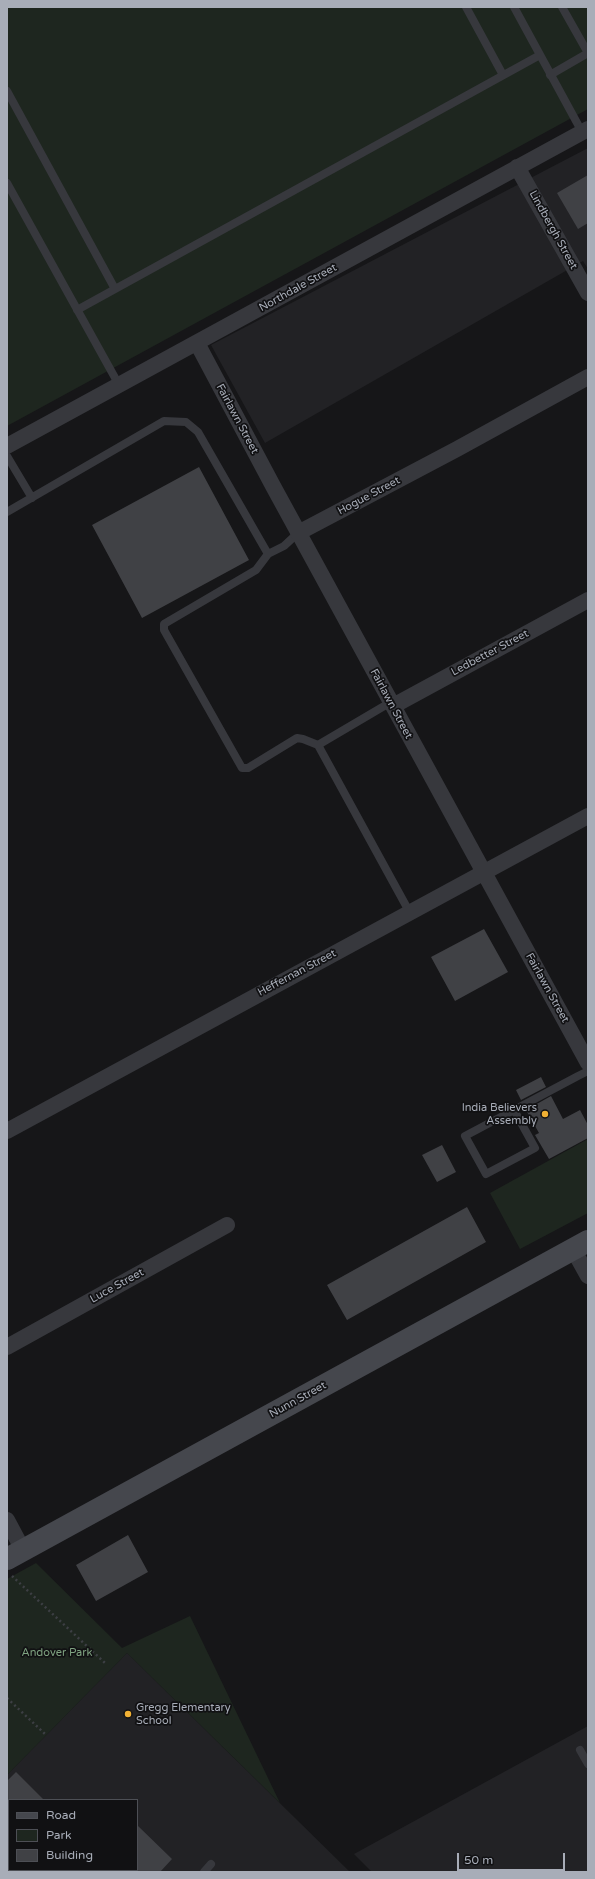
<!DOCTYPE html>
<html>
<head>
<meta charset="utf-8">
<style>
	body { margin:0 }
	#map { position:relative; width:595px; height:1879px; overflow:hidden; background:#161618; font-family:"Varela Round",sans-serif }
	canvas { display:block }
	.frame { position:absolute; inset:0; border:8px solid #a8adb8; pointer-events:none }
	.legend { position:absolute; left:8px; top:1799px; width:130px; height:72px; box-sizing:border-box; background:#111113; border:1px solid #4d4f55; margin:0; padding:5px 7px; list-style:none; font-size:12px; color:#a8adb8 }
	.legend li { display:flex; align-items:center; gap:8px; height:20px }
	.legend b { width:20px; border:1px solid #4d4f55 }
	.scale { position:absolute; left:457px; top:1853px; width:108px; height:18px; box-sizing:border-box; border:2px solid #a8adb8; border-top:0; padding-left:5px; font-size:12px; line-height:14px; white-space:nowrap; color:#a8adb8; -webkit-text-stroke:3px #111113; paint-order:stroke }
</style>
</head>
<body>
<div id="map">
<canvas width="595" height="1879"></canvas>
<div class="frame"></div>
<ul class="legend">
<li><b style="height:5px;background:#45474d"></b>Road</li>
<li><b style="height:11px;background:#1e261f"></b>Park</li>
<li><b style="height:11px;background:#404145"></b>Building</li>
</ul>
<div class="scale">50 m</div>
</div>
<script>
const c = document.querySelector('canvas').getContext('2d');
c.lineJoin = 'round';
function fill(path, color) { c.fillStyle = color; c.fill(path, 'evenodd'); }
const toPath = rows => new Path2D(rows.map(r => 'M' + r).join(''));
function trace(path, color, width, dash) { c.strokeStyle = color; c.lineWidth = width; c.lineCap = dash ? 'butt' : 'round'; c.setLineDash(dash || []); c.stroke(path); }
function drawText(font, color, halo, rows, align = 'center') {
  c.font = font + ' "Varela Round",sans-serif'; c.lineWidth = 3.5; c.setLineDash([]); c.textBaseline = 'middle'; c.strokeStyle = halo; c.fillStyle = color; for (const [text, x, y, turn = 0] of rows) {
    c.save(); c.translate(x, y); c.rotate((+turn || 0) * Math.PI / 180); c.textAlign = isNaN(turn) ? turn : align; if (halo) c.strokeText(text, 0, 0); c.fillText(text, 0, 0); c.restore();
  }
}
fill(toPath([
	[588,148,588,269,583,261,265,443,211,345],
	[127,1653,350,1872,7,1872,7,1775],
	[9,1800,137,1800,137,1870,9,1870],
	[588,1726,588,1872,372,1872,354,1854]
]), '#222225');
fill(toPath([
	[7,7,588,7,588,109,7,426],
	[588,1139,588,1213,520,1249,490,1193],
	[36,1563,122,1648,190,1616,280,1803,127,1653,7,1775,7,1579]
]), '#1e261f');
fill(toPath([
	[588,175,588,223,578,229,557,193],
	[199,467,249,560,142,618,92,525],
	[484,929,508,972,455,1001,431,957],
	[541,1077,546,1087,521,1100,516,1090],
	[551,1096,563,1119,580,1110,588,1125,588,1138,549,1159,535,1135,539,1133,526,1110],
	[442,1145,456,1172,437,1182,422,1155],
	[467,1207,486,1242,347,1320,327,1285],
	[128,1535,148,1572,96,1601,76,1565],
	[16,1772,44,1800,7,1800,7,1781],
	[137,1825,172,1859,160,1872,137,1872]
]), '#404145');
trace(toPath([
	[12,1576,105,1663],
	[7,1698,45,1734]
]), '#3d3f44', 2.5, [2, 3]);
trace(toPath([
	[466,7,503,75],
	[514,7,582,132],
	[562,7,588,53],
	[550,75,588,53],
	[7,91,115,289],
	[7,183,119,385],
	[77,310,540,55],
	[7,456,32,498],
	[7,512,164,421,186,422,198,432,268,554],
	[298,533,284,546,268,554,256,570,164,624,164,630,242,768,248,768,297,738,303,739,318,745,391,702],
	[318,745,410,913],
	[514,1110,535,1148,486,1174,465,1136,578,1076,588,1071],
	[580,1750,588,1764],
	[204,1872,211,1864]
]), '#37383d', 8);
trace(toPath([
	[517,167,588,293],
	[197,343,273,486,588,1063],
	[7,446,588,129],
	[298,533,457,449,588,377],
	[393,706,588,600],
	[7,1131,588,816],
	[573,1249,588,1276],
	[7,1347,227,1225],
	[7,1520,23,1550]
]), '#37383d', 16);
trace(toPath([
	[7,1559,588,1241]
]), '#45474d', 22);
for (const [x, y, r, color] of [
	[545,1114,4,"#f2b134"],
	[128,1714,4,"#f2b134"]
]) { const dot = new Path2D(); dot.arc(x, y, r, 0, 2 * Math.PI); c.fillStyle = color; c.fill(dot); trace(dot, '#111113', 1.5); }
drawText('11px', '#a8adb8', '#111113', [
	["Lindbergh Street",553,230,61],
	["Northdale Street",298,288,-29],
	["Fairlawn Street",237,419,62],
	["Hogue Street",369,496,-28],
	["Ledbetter Street",490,653,-28],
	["Fairlawn Street",391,704,62],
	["Heffernan Street",297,973,-28],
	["Fairlawn Street",547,988,61],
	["Luce Street",117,1286,-29],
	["Nunn Street",298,1400,-29]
]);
drawText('11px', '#a8adb8', '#111113', [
	["India Believers",537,1108],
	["Assembly",537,1121],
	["Gregg Elementary",136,1708,"left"],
	["School",136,1721,"left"]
], 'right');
drawText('11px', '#7fa381', '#111113', [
	["Andover Park",57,1653]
]);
</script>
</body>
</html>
